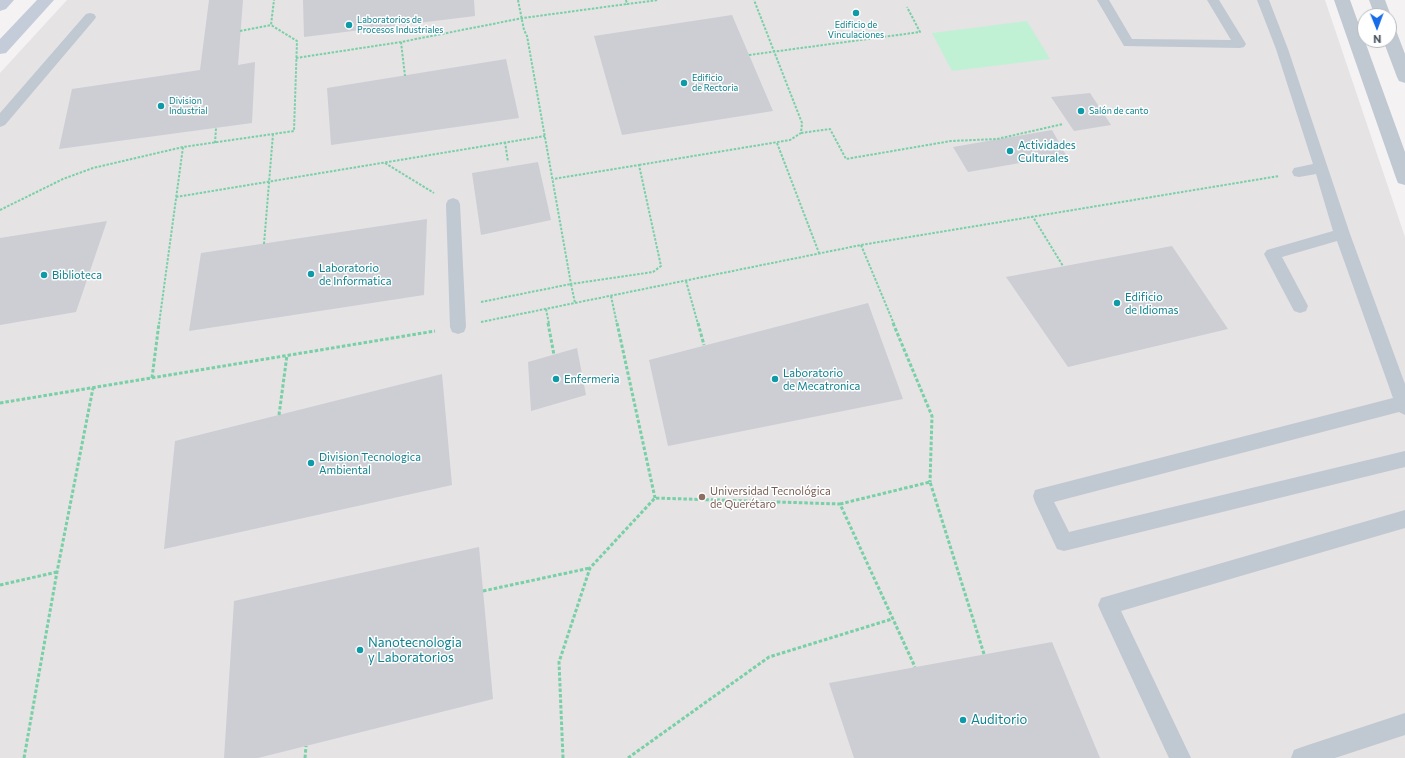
<!DOCTYPE html>
<html>
<head>
<meta charset="utf-8">
<style>
	body { margin:0 }
	#map { position:relative; width:1405px; height:758px; overflow:hidden; background:#f4f2f2; font-family:Commissioner,sans-serif }
	canvas { display:block }
	.north { position:absolute; left:1357px; top:8px; width:40px; height:40px; box-sizing:border-box; background:#fff; border:1px solid #b6bbbf; border-radius:50%; rotate:179deg; font-size:11px; font-weight:700; line-height:16px; text-align:center; color:#495460 }
	.north::after { content:''; display:block; margin:auto; width:14px; height:18px; background:#176ce8; clip-path:polygon(50% 0,100% 100%,50% 72%,0 100%) }
</style>
</head>
<body>
<div id="map">
<canvas width="1405" height="758"></canvas>
<div class="north">N</div>
</div>
<script>
const c = document.querySelector('canvas').getContext('2d');
c.lineJoin = 'round';
function fill(path, color) { c.fillStyle = color; c.fill(path, 'evenodd'); }
const toPath = rows => new Path2D(rows.map(r => 'M' + r).join(''));
function trace(path, color, width, dash) { c.strokeStyle = color; c.lineWidth = width; c.lineCap = dash ? 'butt' : 'round'; c.setLineDash(dash || []); c.stroke(path); }
function drawText(font, color, halo, rows, align = 'center') {
  c.font = font + ' Commissioner,sans-serif'; c.lineWidth = 3; c.setLineDash([]); c.textBaseline = 'middle'; c.strokeStyle = halo; c.fillStyle = color; for (const [text, x, y, turn = 0] of rows) {
    c.save(); c.translate(x, y); c.rotate((+turn || 0) * Math.PI / 180); c.textAlign = isNaN(turn) ? turn : align; if (halo) c.strokeText(text, 0, 0); c.fillText(text, 0, 0); c.restore();
  }
}
fill(toPath([
	[67,0,1325,0,1405,237,1405,758,0,758,0,73]
]), '#e5e3e4');
fill(toPath([
	[1027,21,1050,59,952,71,932,33]
]), '#c1f1d5');
fill(toPath([
	[209,0,243,0,238,65,255,62,252,123,59,149,72,89,200,70],
	[303,0,474,0,475,16,304,37],
	[732,15,773,111,622,135,594,36],
	[506,59,519,118,331,145,327,88],
	[1090,93,1111,125,1074,131,1051,97],
	[1052,130,1066,155,968,172,953,147],
	[538,162,551,220,481,235,472,173],
	[427,219,424,295,189,331,201,253],
	[107,221,76,312,0,325,0,238],
	[1172,246,1228,329,1068,367,1006,277],
	[868,303,903,399,668,446,649,360],
	[577,348,586,395,531,411,528,362],
	[442,374,452,485,164,549,175,441],
	[479,547,493,699,258,758,224,758,234,601],
	[1052,642,1100,758,854,758,829,683]
]), '#ccced4');
trace(toPath([
	[518,0,524,30,527,36,571,284,653,272,661,266,639,165,553,179],
	[626,0,627,4,658,0],
	[240,31,271,25],
	[401,42,405,76],
	[749,55,920,32,907,7],
	[296,58,401,42,523,18,627,4],
	[801,133,830,129,846,159,951,141,997,139,1063,124],
	[505,142,508,162],
	[215,143,216,128],
	[777,143,819,253],
	[385,163,434,193],
	[639,165,790,140,801,133,802,123,754,0],
	[176,197,545,136],
	[0,210,63,179,93,168,183,147],
	[1031,217,1033,217,1063,266],
	[264,244,273,134],
	[861,245,894,324],
	[686,281,698,324],
	[611,296,617,324],
	[481,302,571,284,575,303],
	[546,309,549,324],
	[481,322,861,245,1279,176],
	[159,324,183,147,294,131,297,41,271,25,274,0]
]), '#78d0a7', 2, [2.5, 1.5]);
trace(toPath([
	[548,323,554,355],
	[617,323,655,498],
	[698,323,704,345],
	[893,323,932,416,930,482],
	[152,378,159,323],
	[0,403,435,331],
	[279,415,287,355],
	[840,504,930,482,984,654],
	[0,585,57,572],
	[483,591,590,568],
	[24,758,57,572,93,388],
	[305,758,306,746],
	[563,758,559,662,590,568,655,498,840,504,915,667],
	[628,758,769,657,892,619]
]), '#78d0a7', 3, [3.5, 2]);
fill(toPath([
	[1097,0,1109,0,1132,39,1231,40,1207,0,1219,0,1246,44,1244,47,1240,48,1124,46,1097,0],
	[1257,0,1269,0,1288,49,1350,234,1405,384,1405,415,1399,412,1054,502,1069,532,1405,451,1405,467,1064,551,1057,549,1035,502,1033,496,1035,490,1393,398,1337,241,1282,257,1308,306,1306,311,1300,313,1294,311,1264,254,1267,250,1333,231,1316,174,1299,177,1294,176,1292,172,1294,168,1313,164,1276,49,1257,0],
	[90,13,94,14,96,17,94,20,5,125,0,127,0,113,86,14,90,13],
	[453,198,458,200,460,204,466,327,464,332,458,334,452,332,450,327,446,204,448,200,453,198],
	[1405,510,1405,528,1121,611,1191,758,1169,758,1101,612,1098,605,1101,598,1405,510],
	[1405,713,1405,735,1335,758,1291,758,1294,750,1302,747,1405,713]
]), '#c0c8d1');
fill(toPath([
	[1334,0,1350,0,1405,152,1405,185,1398,183,1396,178,1334,0],
	[1369,0,1385,0,1391,16,1389,19,1389,16,1375,16,1369,0],
	[1389,28,1395,29,1397,33,1405,54,1405,83,1399,81,1397,77,1383,40,1389,40,1389,28]
]), '#c0c8d1');
fill(toPath([
	[0,0,14,0,6,9,0,11,0,0],
	[37,0,54,0,6,53,0,54,0,39,37,0]
]), '#c3ccd8');
for (const [x, y, r, color] of [
	[856,13,4,"#0f9aa8"],
	[349,25,4,"#0f9aa8"],
	[684,83,4,"#0f9aa8"],
	[161,106,4,"#0f9aa8"],
	[1081,111,4,"#0f9aa8"],
	[1010,151,4,"#0f9aa8"],
	[311,274,4,"#0f9aa8"],
	[44,275,4,"#0f9aa8"],
	[1117,303,4,"#0f9aa8"],
	[556,379,4,"#0f9aa8"],
	[775,379,4,"#0f9aa8"],
	[311,463,4,"#0f9aa8"],
	[702,497,4,"#8d6e63"],
	[360,650,4,"#0f9aa8"],
	[963,720,4,"#0f9aa8"]
]) { const dot = new Path2D(); dot.arc(x, y, r, 0, 2 * Math.PI); c.fillStyle = color; c.fill(dot); trace(dot, '#fff', 1.5); }
drawText('9px', '#0d838f', '#fff', [
	["Laboratorios de",357,20],
	["Procesos Industriales",357,30],
	["Edificio de",856,25,"center"],
	["Vinculaciones",856,35,"center"],
	["Edificio",692,78],
	["de Rectoria",692,88],
	["Division",169,101],
	["Industrial",169,111],
	["Salón de canto",1089,111]
], 'left');
drawText('11px', '#0d838f', '#fff', [
	["Actividades",1018,145],
	["Culturales",1018,158],
	["Laboratorio",319,268],
	["de Informatica",319,281],
	["Biblioteca",52,275],
	["Edificio",1125,297],
	["de Idiomas",1125,310],
	["Laboratorio",783,373],
	["de Mecatronica",783,386],
	["Enfermeria",564,379],
	["Division Tecnologica",319,457],
	["Ambiental",319,470]
], 'left');
drawText('11px', '#785e54', '#fff', [
	["Universidad Tecnológica",710,491],
	["de Querétaro",710,504]
], 'left');
drawText('13px', '#0d838f', '#fff', [
	["Nanotecnologia",368,643],
	["y Laboratorios",368,658],
	["Auditorio",971,720]
], 'left');
</script>
</body>
</html>
